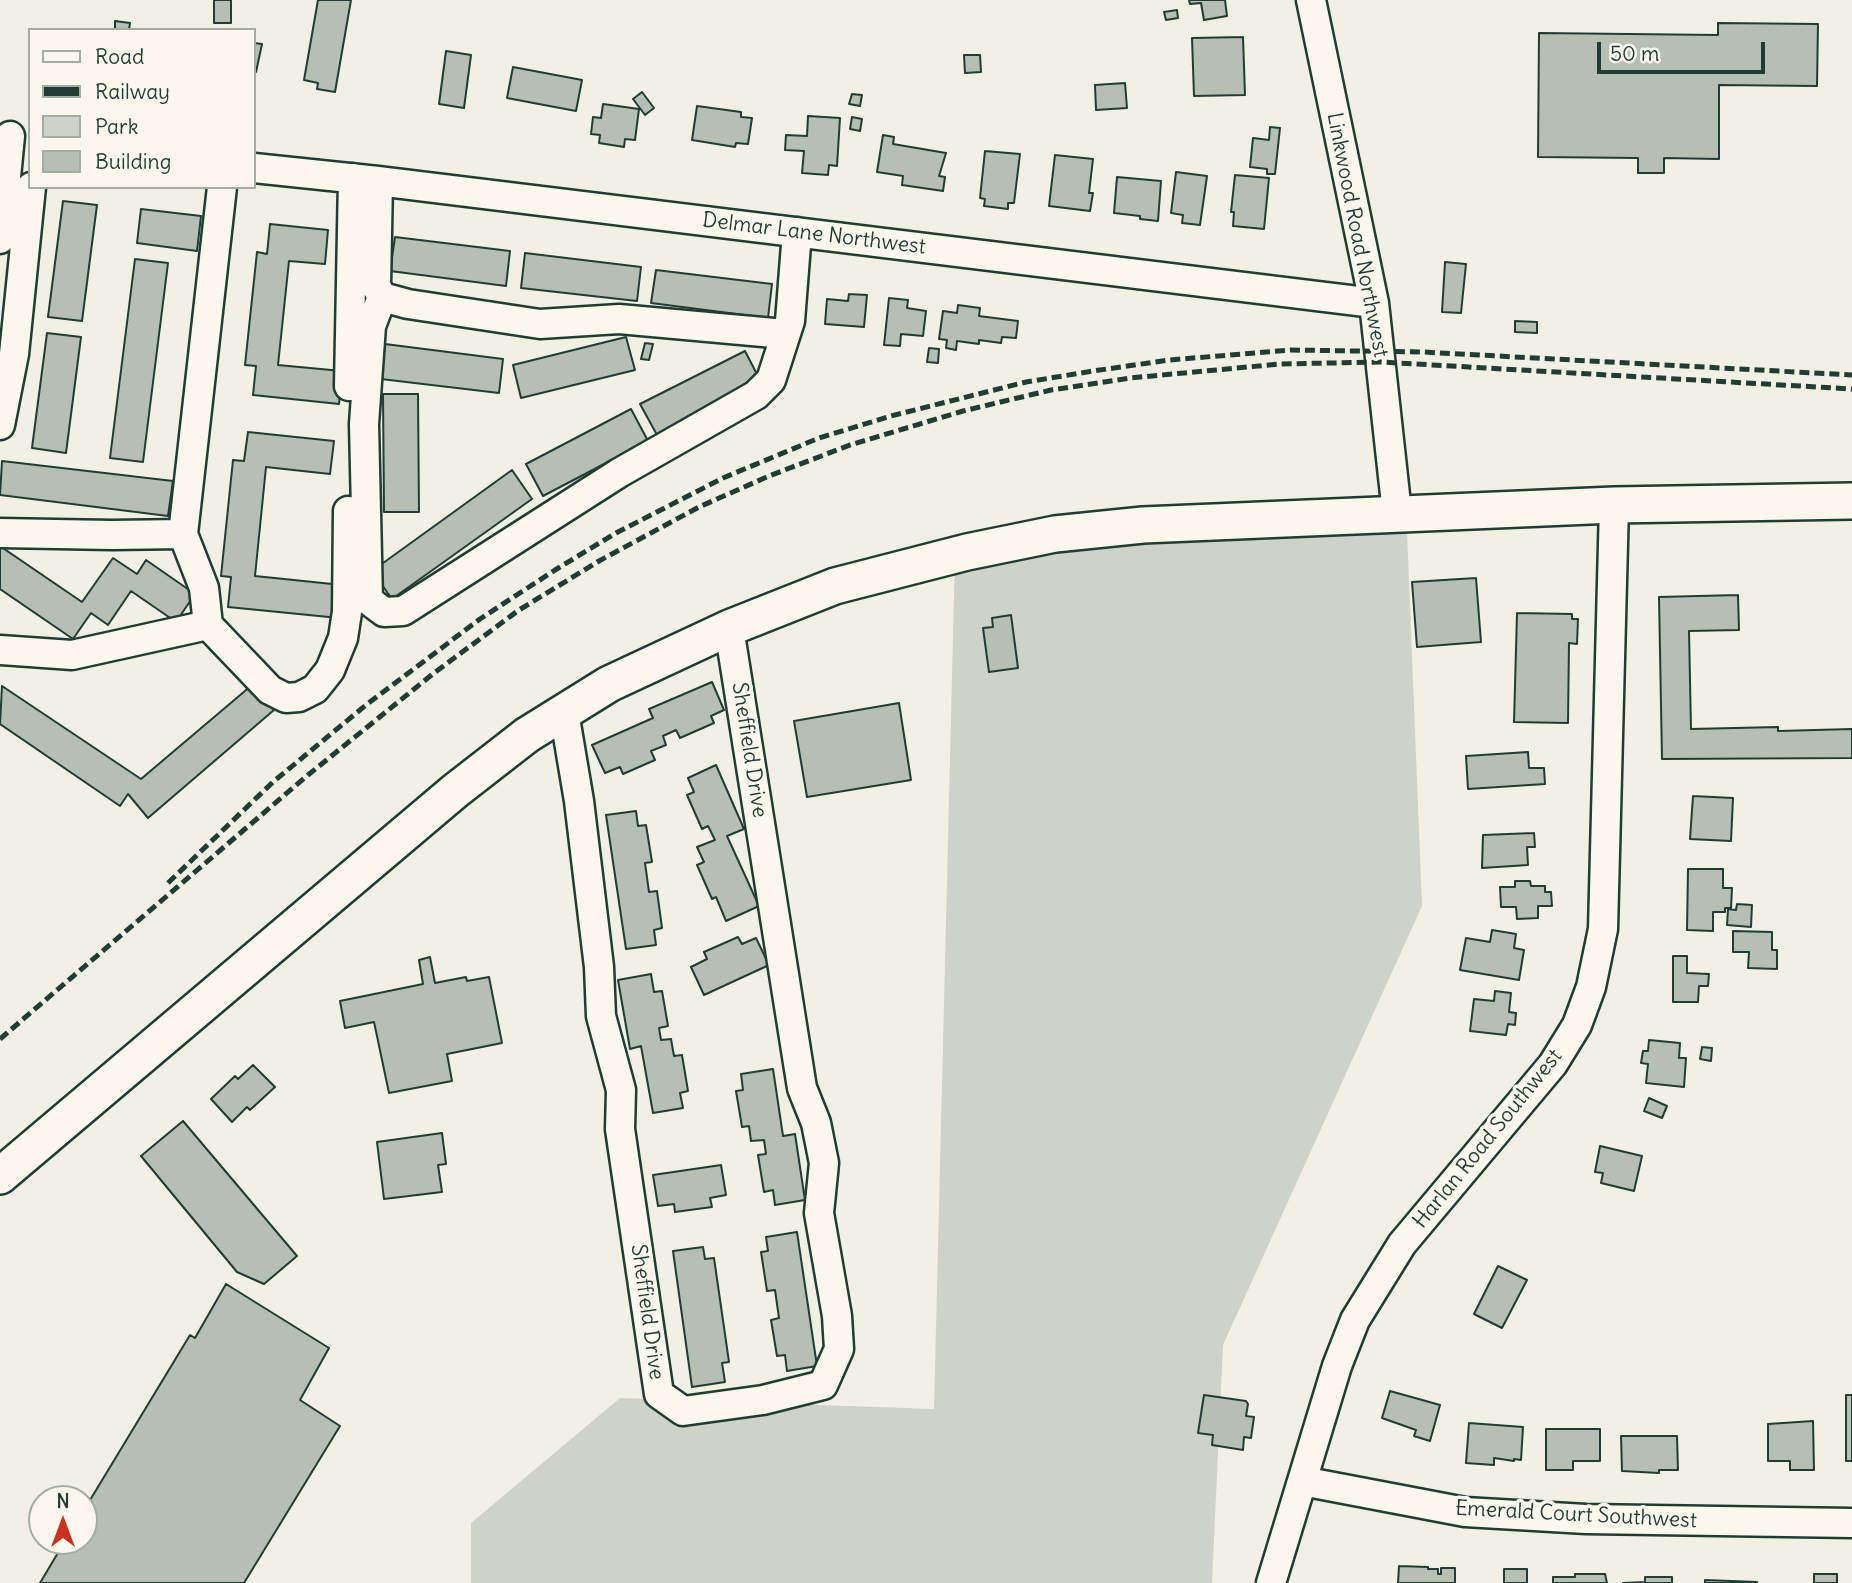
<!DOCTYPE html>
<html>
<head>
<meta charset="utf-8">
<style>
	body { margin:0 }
	#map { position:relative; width:1852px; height:1583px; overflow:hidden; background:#f2f0e5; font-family:Delius,sans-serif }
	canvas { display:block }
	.legend { position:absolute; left:28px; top:28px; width:228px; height:161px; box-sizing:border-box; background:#fbf7ec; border:2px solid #a3ada2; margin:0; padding:9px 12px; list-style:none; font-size:21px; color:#1f3d34 }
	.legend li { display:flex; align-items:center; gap:14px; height:35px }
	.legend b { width:35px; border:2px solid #a3ada2 }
	.north { position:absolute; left:28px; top:1485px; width:70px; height:70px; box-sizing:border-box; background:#fbf7ec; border:2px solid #a3ada2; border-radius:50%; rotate:0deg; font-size:19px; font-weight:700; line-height:28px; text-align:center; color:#1f3d34 }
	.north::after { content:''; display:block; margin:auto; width:24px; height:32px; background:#c8321e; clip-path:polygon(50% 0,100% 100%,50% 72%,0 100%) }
	.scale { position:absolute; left:1597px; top:42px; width:168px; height:32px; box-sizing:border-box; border:4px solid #1f3d34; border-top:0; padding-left:9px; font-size:21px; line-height:24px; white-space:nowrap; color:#1f3d34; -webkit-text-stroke:5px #fbf7ec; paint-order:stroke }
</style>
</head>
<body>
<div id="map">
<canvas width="1852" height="1583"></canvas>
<ul class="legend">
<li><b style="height:9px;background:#fbf7ec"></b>Road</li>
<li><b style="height:9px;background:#1f3d34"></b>Railway</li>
<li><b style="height:19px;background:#cfd2c8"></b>Park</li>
<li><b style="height:19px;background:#b7beb3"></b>Building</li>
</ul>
<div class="north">N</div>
<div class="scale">50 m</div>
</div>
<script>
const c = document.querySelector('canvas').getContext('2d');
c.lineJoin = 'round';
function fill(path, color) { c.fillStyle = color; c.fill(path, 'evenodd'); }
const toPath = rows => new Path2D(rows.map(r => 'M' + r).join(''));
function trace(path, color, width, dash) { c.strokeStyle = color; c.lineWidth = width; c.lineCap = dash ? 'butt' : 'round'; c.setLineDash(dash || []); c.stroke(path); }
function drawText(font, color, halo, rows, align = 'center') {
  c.font = font + ' Delius,sans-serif'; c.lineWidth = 7; c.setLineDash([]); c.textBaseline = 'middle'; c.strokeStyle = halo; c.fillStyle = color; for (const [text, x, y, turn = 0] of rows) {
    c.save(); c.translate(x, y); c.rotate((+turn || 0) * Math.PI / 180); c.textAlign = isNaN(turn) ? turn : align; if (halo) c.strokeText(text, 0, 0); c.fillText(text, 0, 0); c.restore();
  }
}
fill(toPath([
	[1220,530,1407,530,1422,906,1223,1345,1212,1583,471,1583,471,1523,620,1398,934,1409,955,555]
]), '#cfd2c8');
const building = toPath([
	[214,0,231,0,231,23,214,23,214,0],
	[318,0,351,0,335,92,317,89,318,83,304,80,318,0],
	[1189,0,1225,0,1227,16,1204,20,1201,3,1190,4,1189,0],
	[1177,10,1178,18,1166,20,1164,12,1177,10],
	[115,21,130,23,129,30,115,30,115,21],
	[1718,23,1818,24,1817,86,1719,85,1719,159,1664,158,1664,173,1638,173,1638,158,1538,157,1539,33,1718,35,1718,23],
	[1243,37,1245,95,1194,96,1192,38,1243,37],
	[254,43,262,44,256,72,254,72,254,43],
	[446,51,471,55,464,108,439,104,446,51],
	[964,55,980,55,981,72,965,73,964,55],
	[513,67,582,80,576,111,507,98,513,67],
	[1125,83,1127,108,1096,110,1095,85,1125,83],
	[642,92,654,108,645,115,633,99,642,92],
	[852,94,862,95,860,106,849,104,852,94],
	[603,104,639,109,635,140,625,139,624,147,599,143,600,135,591,134,593,117,601,118,603,104],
	[697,106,741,112,741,117,752,118,748,144,736,143,735,147,692,140,697,106],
	[808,116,840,118,837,166,829,165,828,175,802,173,804,151,785,150,786,135,807,136,808,116],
	[852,117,862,119,860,131,850,129,852,117],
	[1270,127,1280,128,1275,174,1267,174,1267,169,1250,167,1253,138,1269,140,1270,127],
	[883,135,894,137,893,144,946,153,939,176,945,177,943,191,902,185,903,176,877,172,883,135],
	[985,151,1020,154,1014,203,1008,203,1008,209,984,206,985,199,980,198,985,151],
	[1055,155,1093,159,1089,193,1093,193,1090,211,1049,206,1055,155],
	[1176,172,1207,176,1200,225,1182,223,1183,215,1171,213,1176,172],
	[1235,175,1269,178,1264,229,1233,226,1234,212,1231,212,1235,175],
	[1117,177,1161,181,1158,221,1140,219,1140,216,1114,213,1117,177],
	[63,201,97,205,82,321,48,317,63,201],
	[141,209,201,216,197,251,137,243,141,209],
	[270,224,328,230,325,264,289,261,278,365,342,371,339,404,253,395,256,366,245,365,257,252,267,254,270,224],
	[395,237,510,251,506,286,390,271,395,237],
	[525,253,641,267,637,301,521,288,525,253],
	[135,259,168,263,143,462,110,458,135,259],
	[1445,262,1466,264,1461,313,1442,312,1445,262],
	[656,270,772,284,768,318,651,303,656,270],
	[849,294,867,295,864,327,825,324,827,299,848,301,849,294],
	[889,298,908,300,907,308,926,311,923,336,901,334,900,346,884,345,889,298],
	[958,305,980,308,979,316,1018,321,1016,338,1002,337,1001,343,979,340,979,344,957,341,956,350,946,348,947,340,939,339,943,311,957,313,958,305],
	[1515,321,1537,322,1537,333,1515,332,1515,321],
	[47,333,81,337,66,453,32,448,47,333],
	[626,337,635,370,521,398,513,365,626,337],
	[645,343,653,344,649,360,641,359,645,343],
	[385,344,503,359,499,393,381,379,385,344],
	[929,348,939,349,938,363,927,362,929,348],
	[745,351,761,382,657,435,640,404,745,351],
	[383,394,418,394,419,512,384,512,383,394],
	[631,409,648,441,543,496,526,464,631,409],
	[248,432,334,441,330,474,266,467,255,576,342,585,339,618,228,607,231,577,221,576,233,460,244,461,248,432],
	[2,461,173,481,168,516,0,495,2,461],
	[512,470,532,499,392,599,372,571,512,470],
	[0,546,82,602,113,558,137,574,146,560,195,594,176,622,131,591,108,625,91,613,73,639,0,589,0,546],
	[1476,578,1481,642,1417,647,1412,582,1476,578],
	[1738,595,1739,630,1689,631,1691,729,1778,727,1778,731,1852,729,1852,758,1662,759,1659,597,1738,595],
	[1517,613,1572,614,1572,619,1578,619,1577,644,1569,643,1568,723,1514,722,1517,613],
	[1011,615,1018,668,989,672,983,628,993,627,992,618,1011,615],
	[712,682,724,710,711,716,714,723,680,738,676,730,663,736,666,745,651,751,655,760,623,774,620,767,605,773,592,745,653,718,649,709,712,682],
	[252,685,274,710,148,818,128,794,120,806,0,724,2,686,141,779,252,685],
	[899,703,911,780,807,797,794,721,899,703],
	[1528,752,1529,768,1544,768,1545,784,1468,789,1466,756,1528,752],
	[716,765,744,829,727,836,759,906,726,921,716,897,712,899,697,865,704,862,697,847,715,840,708,826,702,829,687,795,694,792,688,778,716,765],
	[1693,796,1733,798,1731,841,1690,839,1693,796],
	[636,811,638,826,646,825,652,862,645,863,649,892,657,891,662,928,654,930,656,945,626,949,606,815,636,811],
	[1534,833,1535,847,1527,847,1528,865,1482,868,1483,835,1534,833],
	[1688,869,1723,869,1723,888,1732,888,1731,908,1725,908,1725,912,1713,912,1713,931,1687,930,1688,869],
	[1515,881,1530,881,1531,886,1545,886,1545,892,1551,892,1552,906,1538,906,1538,918,1517,919,1516,907,1501,907,1500,887,1515,887,1515,881],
	[1737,904,1752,905,1751,927,1727,925,1728,909,1736,910,1737,904],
	[1492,930,1516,934,1514,948,1524,950,1519,980,1460,970,1466,938,1490,942,1492,930],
	[1733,931,1772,932,1772,950,1777,950,1777,969,1748,968,1749,952,1733,952,1733,931],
	[738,937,742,944,756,938,769,965,704,995,691,967,707,959,704,952,738,937],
	[1673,956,1687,956,1687,973,1709,974,1708,986,1699,986,1698,1002,1673,1002,1673,956],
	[430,957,435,983,466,977,467,981,489,977,502,1043,447,1054,452,1081,389,1093,374,1022,345,1028,340,1001,423,984,419,960,430,957],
	[651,974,654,992,662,991,668,1026,659,1028,661,1040,671,1039,674,1056,682,1055,688,1091,680,1093,683,1108,653,1113,641,1046,630,1049,618,980,651,974],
	[1495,991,1511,993,1509,1012,1516,1013,1515,1025,1508,1024,1506,1035,1470,1031,1474,999,1494,1001,1495,991],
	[1649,1040,1680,1043,1679,1058,1686,1058,1684,1087,1646,1083,1648,1064,1641,1063,1643,1051,1648,1051,1649,1040],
	[1702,1047,1712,1048,1711,1061,1700,1059,1702,1047],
	[253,1065,275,1087,250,1110,247,1107,232,1122,211,1099,235,1076,238,1079,253,1065],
	[773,1069,783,1136,795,1134,805,1200,775,1205,773,1190,764,1192,758,1155,766,1154,764,1140,751,1141,749,1126,742,1127,736,1091,743,1090,741,1074,773,1069],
	[1649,1098,1667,1106,1662,1118,1644,1111,1649,1098],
	[183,1121,297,1256,264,1284,237,1272,141,1156,183,1121],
	[442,1133,446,1164,438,1165,442,1192,384,1199,377,1142,442,1133],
	[1600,1146,1642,1156,1634,1191,1601,1183,1603,1173,1595,1172,1600,1146],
	[721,1165,726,1195,710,1198,712,1207,675,1212,674,1204,658,1206,653,1175,721,1165],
	[797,1232,817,1366,787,1371,785,1355,777,1356,771,1320,779,1318,775,1290,767,1291,761,1252,768,1251,766,1237,797,1232],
	[703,1247,705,1259,714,1258,729,1362,722,1363,725,1382,692,1387,673,1251,703,1247],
	[1498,1266,1527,1280,1502,1328,1474,1314,1498,1266],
	[226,1284,329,1348,300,1400,340,1426,244,1583,40,1583,65,1541,84,1541,84,1510,190,1335,195,1338,226,1284],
	[1390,1391,1440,1405,1430,1441,1414,1436,1416,1430,1382,1418,1390,1391],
	[1204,1395,1246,1401,1248,1404,1246,1416,1254,1417,1251,1438,1244,1437,1243,1450,1212,1445,1213,1435,1198,1433,1204,1395],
	[1846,1395,1852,1395,1852,1461,1846,1461,1846,1395],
	[1813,1421,1814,1470,1790,1470,1790,1461,1768,1461,1768,1424,1813,1421],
	[1469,1423,1523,1427,1521,1460,1514,1459,1514,1461,1494,1458,1494,1465,1466,1463,1469,1423],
	[1546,1429,1600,1429,1600,1461,1573,1461,1573,1470,1546,1470,1546,1429],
	[1621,1436,1677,1436,1678,1470,1659,1470,1659,1473,1622,1471,1621,1436],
	[1399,1566,1428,1567,1428,1569,1438,1569,1438,1574,1441,1574,1441,1568,1455,1568,1455,1583,1398,1583,1399,1566],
	[1504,1569,1527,1569,1527,1583,1504,1583,1504,1569],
	[1575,1574,1605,1574,1607,1583,1553,1583,1553,1577,1575,1577,1575,1574],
	[1814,1574,1837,1574,1837,1583,1814,1583,1814,1574],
	[1645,1577,1672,1577,1672,1583,1623,1583,1645,1582,1645,1577],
	[1705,1580,1757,1582,1757,1583,1705,1583,1705,1580]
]);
fill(building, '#b7beb3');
trace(building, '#1f3d34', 2);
const minor = toPath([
	[1311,0,1374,303,1397,513],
	[254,168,378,181,1374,303],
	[378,181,376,286,382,297,408,304,540,324,619,319,785,334],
	[0,239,10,136],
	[382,297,371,326,364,424,368,600,384,612,403,611,619,473,756,395,771,380,790,321,797,232],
	[349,386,353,178],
	[0,425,14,354,31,187],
	[0,533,112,535,183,534],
	[208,625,204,588,183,534,222,187],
	[0,650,72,655,208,625,270,690,286,698,299,697,315,689,330,670,343,638,347,612,348,511],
	[564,712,579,801,599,967,601,1016,621,1090,620,1129,659,1394,683,1411,763,1400,823,1385,839,1349,837,1316,819,1213,824,1163,816,1123,802,1088,729,628],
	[1302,1481,1465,1512,1586,1519,1852,1523],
	[1271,1583,1337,1366,1355,1320,1402,1244,1553,1064,1577,1025,1591,987,1603,929,1614,505]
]);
const major = toPath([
	[0,1176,455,791,527,735,609,684,729,628,835,586,967,552,1055,534,1143,525,1614,505,1852,501]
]);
trace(minor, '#1f3d34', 33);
trace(major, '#1f3d34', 40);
trace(minor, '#fbf7ec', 28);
trace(major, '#fbf7ec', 35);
trace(toPath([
	[168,883,273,782,366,705,480,619,555,570,616,533,723,478,819,438,891,416,1026,382,1093,371,1169,360,1291,350,1423,352,1852,375],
	[0,1039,308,775,434,673,519,610,599,561,699,507,769,476,850,445,963,411,1051,390,1130,378,1280,364,1381,362,1852,389]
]), '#1f3d34', 5, [10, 5]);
drawText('21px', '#1f3d34', '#fbf7ec', [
	["Delmar Lane Northwest",814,234,7],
	["Linkwood Road Northwest",1357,235,79],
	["Sheffield Drive",749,750,81],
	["Harlan Road Southwest",1488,1139,-51],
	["Sheffield Drive",647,1312,82],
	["Emerald Court Southwest",1576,1515,3]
]);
</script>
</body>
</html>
